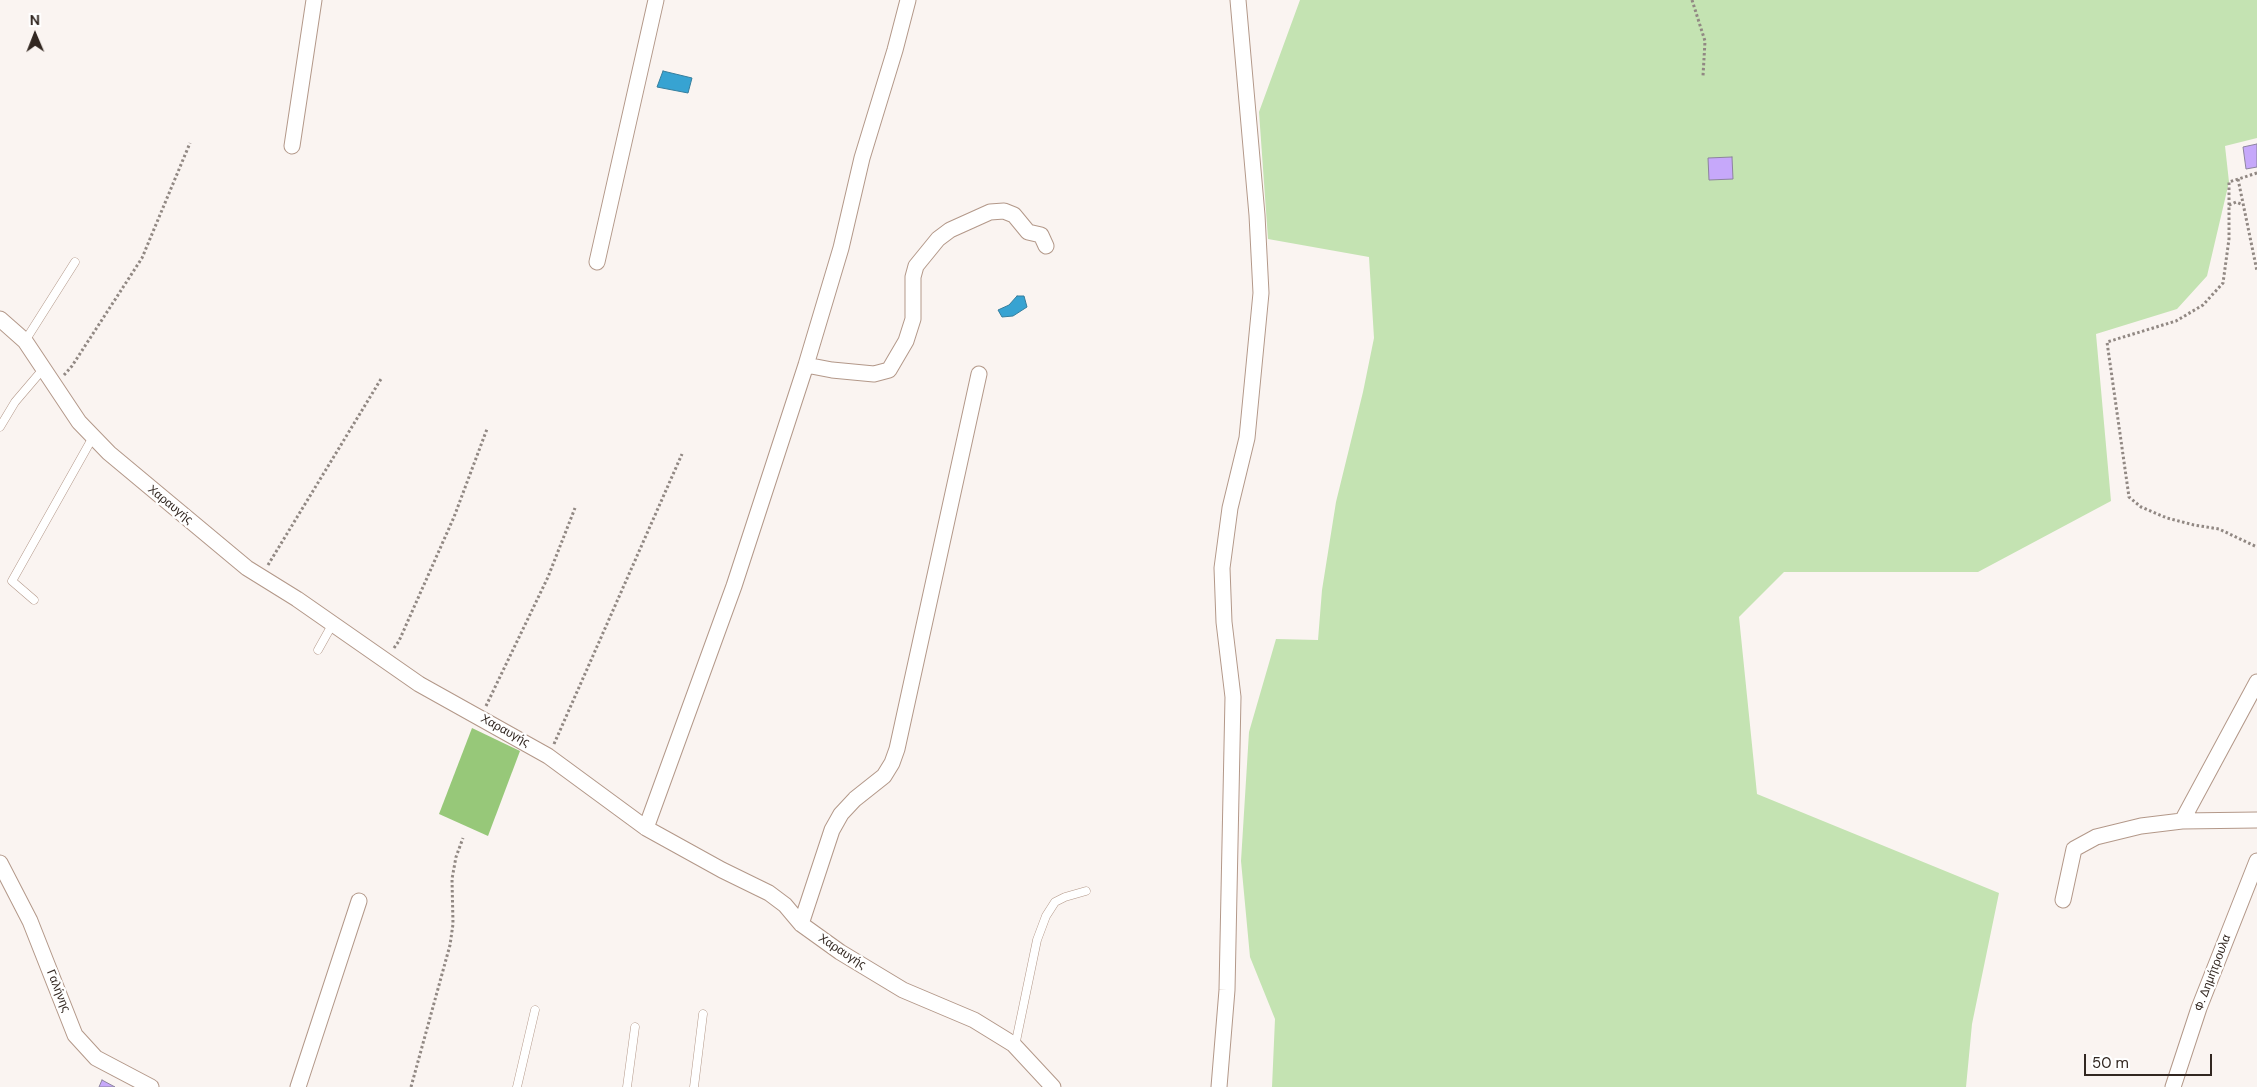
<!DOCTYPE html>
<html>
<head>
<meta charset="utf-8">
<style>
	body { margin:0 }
	#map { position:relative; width:2257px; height:1087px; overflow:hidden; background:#faf4f1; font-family:"DM Sans",sans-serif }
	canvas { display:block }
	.north { position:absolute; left:10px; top:10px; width:50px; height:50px; -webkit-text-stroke:4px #fff; paint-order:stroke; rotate:359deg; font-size:14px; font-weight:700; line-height:20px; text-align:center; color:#322721 }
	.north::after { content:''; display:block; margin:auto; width:18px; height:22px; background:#322721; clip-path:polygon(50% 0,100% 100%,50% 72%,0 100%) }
	.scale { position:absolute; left:2084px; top:1054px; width:128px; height:22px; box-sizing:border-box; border:2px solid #322721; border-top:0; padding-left:6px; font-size:15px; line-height:18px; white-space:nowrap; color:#322721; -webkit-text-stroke:4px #fff; paint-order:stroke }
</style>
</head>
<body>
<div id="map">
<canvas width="2257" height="1087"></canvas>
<div class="north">N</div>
<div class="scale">50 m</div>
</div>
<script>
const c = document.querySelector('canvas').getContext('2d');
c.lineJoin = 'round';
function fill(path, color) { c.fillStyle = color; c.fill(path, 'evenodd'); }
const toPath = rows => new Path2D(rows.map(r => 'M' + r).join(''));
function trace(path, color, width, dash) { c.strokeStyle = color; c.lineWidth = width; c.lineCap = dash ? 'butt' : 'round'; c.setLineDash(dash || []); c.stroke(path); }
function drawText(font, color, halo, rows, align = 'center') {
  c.font = font + ' "DM Sans",sans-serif'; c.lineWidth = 4.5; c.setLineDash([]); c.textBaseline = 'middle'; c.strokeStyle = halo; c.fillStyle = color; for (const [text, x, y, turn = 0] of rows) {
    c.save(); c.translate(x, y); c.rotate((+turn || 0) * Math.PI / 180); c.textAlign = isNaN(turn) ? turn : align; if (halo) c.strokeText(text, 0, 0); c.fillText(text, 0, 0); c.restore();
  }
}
fill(toPath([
	[1300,0,2257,0,2257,138,2225,146,2229,182,2207,276,2177,309,2096,334,2111,501,1978,572,1784,572,1739,617,1757,794,1999,893,1972,1024,1966,1087,1272,1087,1275,1019,1250,957,1241,861,1249,732,1276,639,1318,640,1322,590,1336,502,1363,392,1374,338,1369,257,1268,239,1259,112]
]), '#c4e3b2');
fill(toPath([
	[472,728,520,751,488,836,439,814]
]), '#97c879');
const water = toPath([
	[663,71,692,78,688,93,657,87,663,71],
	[1017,296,1024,296,1027,307,1013,316,1002,317,998,310,1009,305,1017,296]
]);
fill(water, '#37a3d2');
trace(water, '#367e9d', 1);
const building = toPath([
	[2257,144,2257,167,2246,169,2243,147,2257,144],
	[1732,157,1733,179,1709,180,1708,158,1732,157],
	[102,1080,115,1087,99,1087,102,1080]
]);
fill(building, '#c6a8fa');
trace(building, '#8d849e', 1);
const service = toPath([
	[25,341,75,262],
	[0,427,15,402,44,368],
	[34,600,12,581,93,437],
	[318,650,332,625],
	[1015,1046,1037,940,1046,916,1055,902,1065,897,1086,891],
	[517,1087,535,1010],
	[627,1087,635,1027],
	[694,1087,703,1014]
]);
const minor = toPath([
	[292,146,314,0],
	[597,262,656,0],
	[0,319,25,341,79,422,109,453,247,568,297,599,419,684,548,756,646,828,722,870,769,893,785,905,801,924,840,952,903,990,974,1020,1013,1044,1053,1087],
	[806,365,832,370,874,374,889,370,906,341,913,319,913,277,916,266,938,239,950,230,990,212,1004,211,1014,215,1028,232,1041,235,1046,246],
	[2182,821,2257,682],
	[646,828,734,586,806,365,841,248,862,158,895,50,908,0],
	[0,863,30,921,75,1035,96,1058,151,1087],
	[2063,900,2074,849,2096,837,2141,826,2182,821,2257,820],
	[801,924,832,830,841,814,855,799,884,776,892,763,897,749,979,374],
	[298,1087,359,901],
	[1219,1087,1227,990,1233,697,1224,622,1222,568,1230,508,1247,438,1261,293,1257,215,1238,0],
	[2173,1087,2199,1008,2257,861]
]);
trace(service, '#b39889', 9);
trace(minor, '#b39889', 17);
trace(toPath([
	[1692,0,1705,41,1703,76],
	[2257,173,2229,182,2229,239,2223,283,2203,305,2176,321,2107,342,2129,497,2141,507,2167,518,2194,525,2219,529,2257,547],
	[2238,179,2257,271],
	[2229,205,2236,202,2243,205],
	[64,375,72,366,142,258,190,143],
	[268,565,381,379],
	[394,648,399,641,454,517,487,429],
	[486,706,548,577,575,508],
	[554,744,682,454],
	[411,1087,450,945,453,924,452,879,456,857,463,838]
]), '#918883', 3, [2.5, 2.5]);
trace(service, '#fff', 8);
trace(minor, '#fff', 15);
drawText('12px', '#322721', '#fff', [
	["Χαραυγής",170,505,39],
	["Χαραυγής",505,731,29],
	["Χαραυγής",842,952,33],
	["Φ. Δημήτρουλα",2213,973,-69],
	["Γαλήνης",58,991,68]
]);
</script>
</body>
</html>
